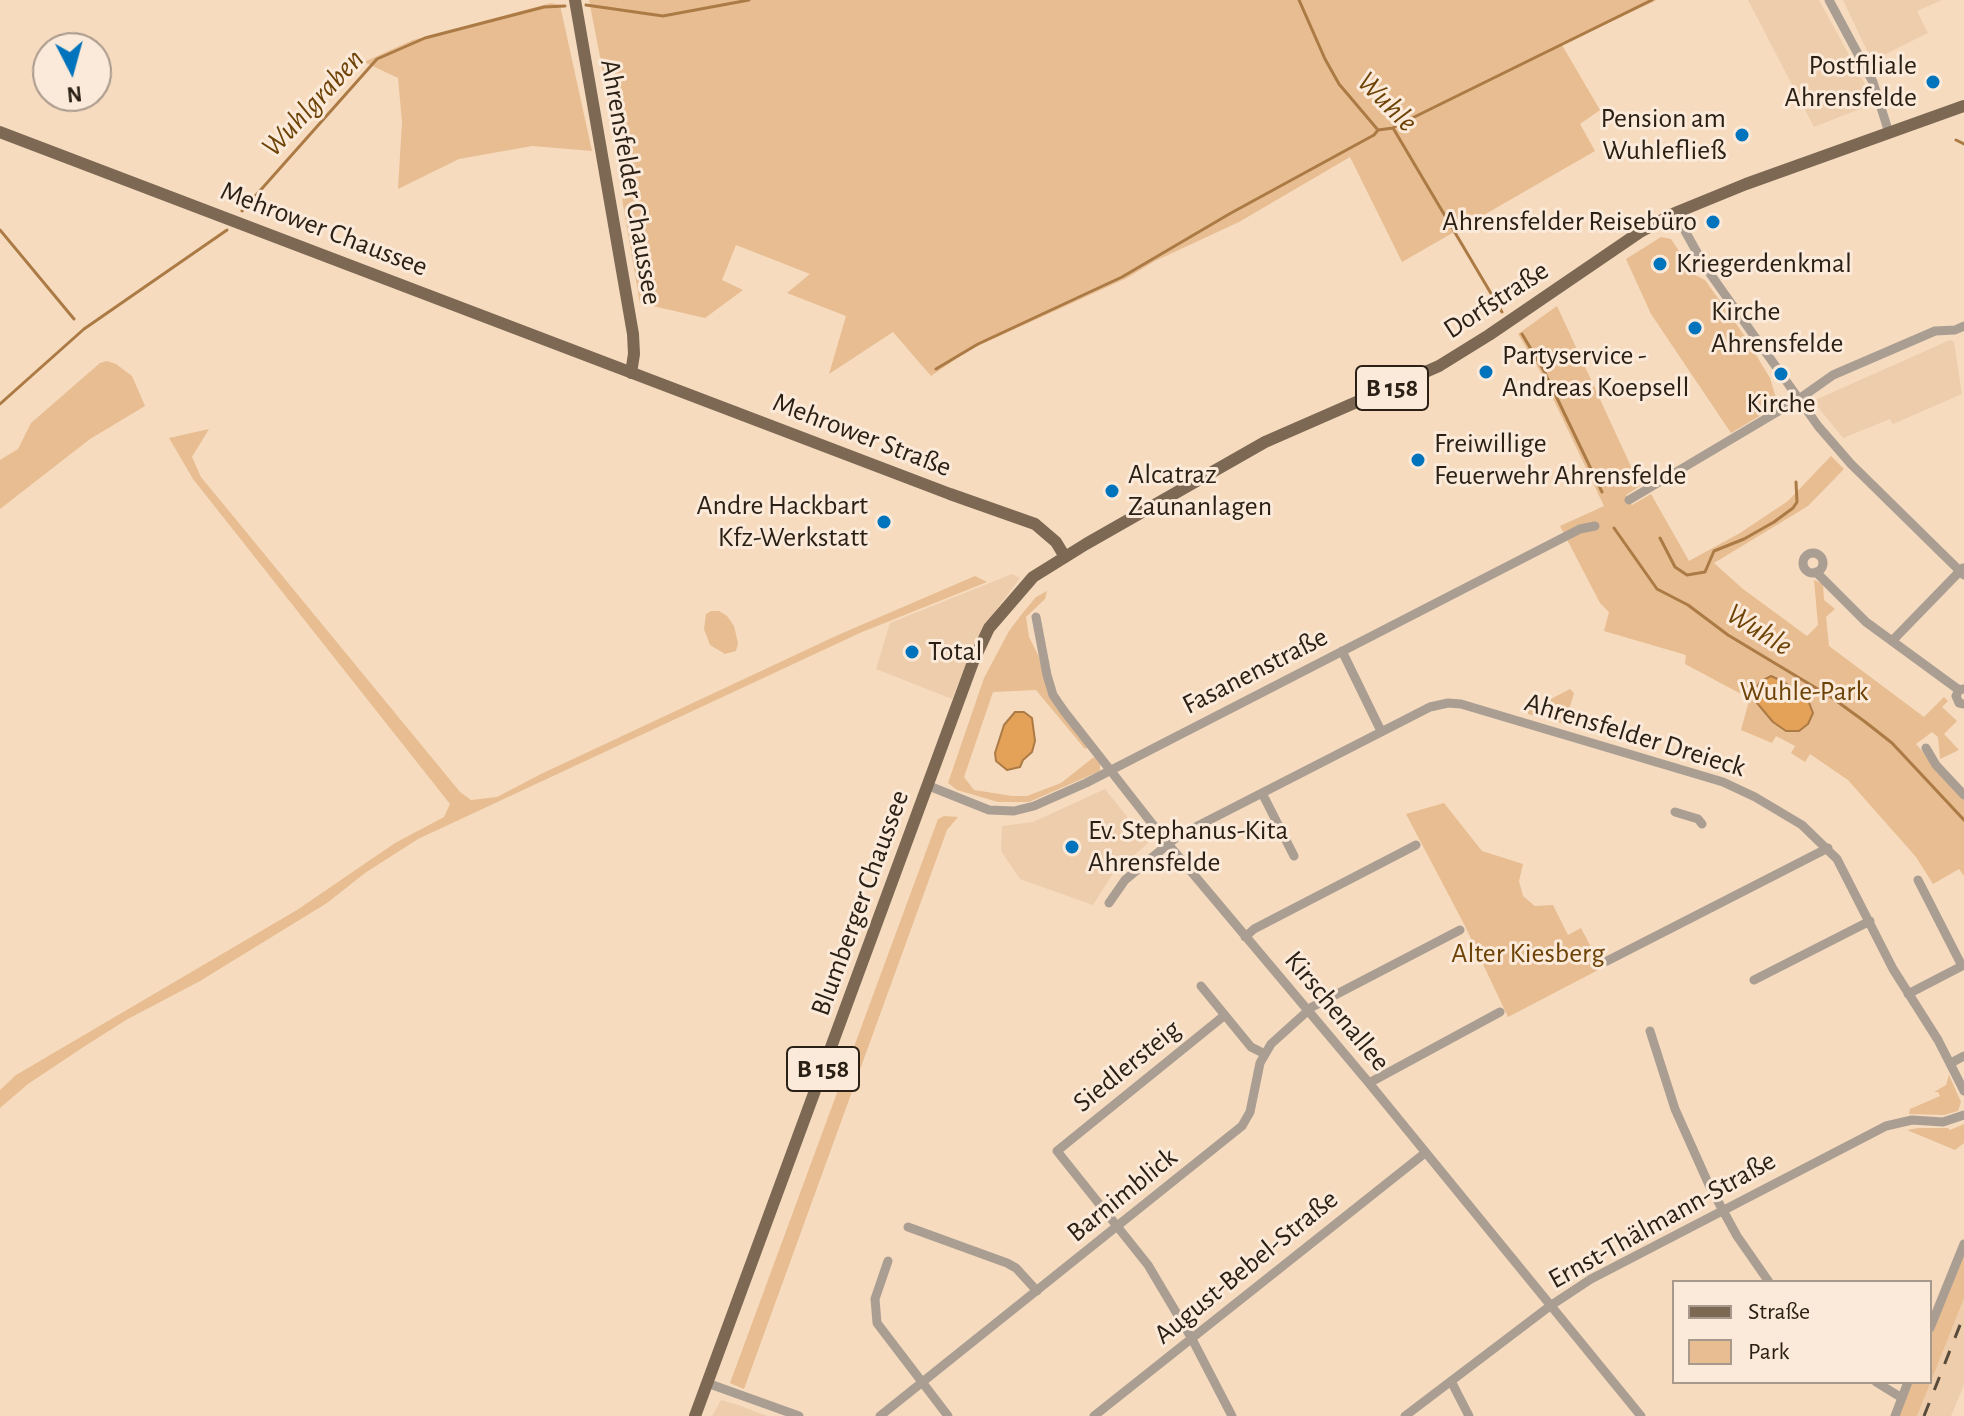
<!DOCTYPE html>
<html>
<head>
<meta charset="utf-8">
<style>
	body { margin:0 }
	#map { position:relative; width:1964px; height:1416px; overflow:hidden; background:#f6dbbf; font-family:"Alegreya Sans",sans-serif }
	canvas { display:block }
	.legend { position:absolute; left:1672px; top:1280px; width:260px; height:104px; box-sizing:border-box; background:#fbead9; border:2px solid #a7998b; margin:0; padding:10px 14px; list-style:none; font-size:24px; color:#2a2015 }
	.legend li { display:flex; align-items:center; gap:16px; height:40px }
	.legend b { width:40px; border:2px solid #a7998b }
	.north { position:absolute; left:32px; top:32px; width:80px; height:80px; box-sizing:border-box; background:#fbead9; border:2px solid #a7998b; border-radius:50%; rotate:174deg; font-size:22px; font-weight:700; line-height:32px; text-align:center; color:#2a2015 }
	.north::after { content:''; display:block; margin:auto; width:28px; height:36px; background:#0073bd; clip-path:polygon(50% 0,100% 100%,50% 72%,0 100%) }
</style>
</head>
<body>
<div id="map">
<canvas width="1964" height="1416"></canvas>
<ul class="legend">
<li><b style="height:10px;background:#7c6853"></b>Straße</li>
<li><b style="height:22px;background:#e7bd91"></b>Park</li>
</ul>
<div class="north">N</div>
</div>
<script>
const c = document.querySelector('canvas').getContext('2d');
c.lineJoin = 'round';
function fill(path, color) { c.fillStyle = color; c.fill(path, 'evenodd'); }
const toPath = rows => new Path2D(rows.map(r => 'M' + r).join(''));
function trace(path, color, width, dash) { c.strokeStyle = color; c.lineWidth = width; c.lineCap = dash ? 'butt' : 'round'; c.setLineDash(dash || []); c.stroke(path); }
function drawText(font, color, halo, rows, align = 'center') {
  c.font = font + ' "Alegreya Sans",sans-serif'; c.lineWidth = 6; c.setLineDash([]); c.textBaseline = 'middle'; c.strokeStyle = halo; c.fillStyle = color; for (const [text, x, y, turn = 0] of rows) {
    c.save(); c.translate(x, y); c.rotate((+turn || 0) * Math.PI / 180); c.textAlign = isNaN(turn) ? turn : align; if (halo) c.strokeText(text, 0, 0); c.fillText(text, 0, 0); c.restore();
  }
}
fill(toPath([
	[1748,0,1819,0,1865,84,1870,105,1814,127],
	[1843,0,1942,0,1917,11,1928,33,1872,61],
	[1950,340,1954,342,1962,394,1893,424,1890,419,1843,438,1813,401],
	[1012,574,1020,578,999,606,972,649,952,699,876,669,890,623],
	[1105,789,1148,843,1112,875,1093,905,1020,879,1001,851,1002,826,1033,822],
	[1964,1264,1964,1385,1951,1416,1903,1416,1930,1382],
	[721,1400,738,1405,767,1416,712,1416]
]), '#edcdac');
fill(toPath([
	[589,0,1657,0,1562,45,1600,110,1580,124,1595,151,1402,262,1350,157,1239,222,1155,261,1127,278,969,350,931,376,893,332,829,374,846,316,787,293,810,274,736,245,722,280,743,290,705,318,640,303,623,205,616,139],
	[551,3,560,5,592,151,532,146,459,159,398,189,402,122,398,78,364,62,413,40],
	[1661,237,1671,239,1695,275,1705,280,1744,335,1770,378,1778,405,1731,433,1651,314,1626,259],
	[1557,306,1640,486,1626,495,1632,505,1651,494,1689,561,1740,533,1788,501,1831,456,1844,469,1808,506,1714,563,1743,589,1807,636,1818,625,1814,580,1823,584,1824,600,1835,609,1826,617,1829,646,1924,717,1944,697,1948,701,1942,707,1957,721,1944,734,1959,750,1940,759,1938,737,1932,732,1916,744,1964,800,1964,876,1959,869,1933,884,1916,857,1848,780,1810,754,1805,762,1791,753,1795,746,1776,736,1772,743,1741,730,1749,701,1743,695,1685,664,1686,655,1604,631,1609,612,1600,603,1560,526,1604,506,1539,369,1518,334],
	[107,361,116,364,132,376,145,406,90,439,0,509,0,460,18,449,31,423,100,363],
	[209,429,192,457,201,477,460,792,471,800,497,797,541,774,838,635,975,576,987,582,862,632,418,839,365,873,327,903,200,981,126,1020,85,1046,28,1084,0,1108,0,1090,16,1075,297,910,395,843,444,817,450,804,193,479,169,438],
	[1047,591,1045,599,1026,617,1029,637,1038,655,1050,692,1089,746,1085,749,1036,690,993,692,964,777,974,790,1012,796,1027,796,1061,783,1094,757,1100,763,1100,771,1029,802,998,802,957,790,948,783,984,678,1009,631,1021,615,1036,597],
	[711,611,719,611,727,616,734,626,738,643,736,651,725,654,710,645,704,629,706,614],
	[1570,689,1574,693,1565,724,1528,714,1528,711],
	[1444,803,1482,851,1523,864,1519,881,1523,896,1535,906,1553,905,1568,935,1581,928,1602,968,1508,1017,1465,926,1406,814],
	[944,816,958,817,947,830,744,1389,730,1383,938,819],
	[1949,1075,1961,1102,1958,1111,1944,1115,1909,1114,1910,1109,1940,1096,1938,1092,1934,1092,1946,1085],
	[1964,1124,1964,1143,1955,1150,1907,1130,1919,1128,1948,1128,1950,1130],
	[1964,1252,1964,1298,1917,1416,1899,1416,1912,1382,1930,1382,1930,1338]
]), '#e7bd91');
const water = toPath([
	[1771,676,1784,682,1808,700,1813,713,1808,724,1799,731,1786,731,1773,722,1757,703,1755,690,1760,682,1771,676],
	[1015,712,1024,712,1032,718,1035,741,1032,752,1023,760,1020,767,1007,770,996,761,995,753,1004,725,1015,712]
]);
fill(water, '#e4a259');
trace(water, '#ac7b45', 2);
trace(toPath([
	[1299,0,1325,59,1339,84,1378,130,1393,128,1502,312],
	[586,5,663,16,749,0],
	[1394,127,1652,0],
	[1956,140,1964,144],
	[242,211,377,59,425,38,544,7,565,6],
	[0,230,74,319],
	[1522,334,1544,371,1602,492],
	[936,369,978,344,1122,277,1231,213,1374,135,1378,130],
	[0,404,84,329,227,230],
	[1614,528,1657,589,1688,605,1728,635,1831,697,1864,721,1892,743,1964,820],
	[1660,538,1675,567,1687,575,1705,572,1714,551,1744,539,1774,522,1793,508,1797,502,1796,482]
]), '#ac7b45', 3);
trace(toPath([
	[1829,0,1873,82,1889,133],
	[1675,213,1704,265,1818,426,1851,464,1964,575],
	[1629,500,1799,399,1833,375,1935,331,1955,330,1964,326],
	'1803 563a10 10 0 1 1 20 0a10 10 0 1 1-20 0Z',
	[1816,572,1866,622,1959,690],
	[1036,617,1047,675,1053,695,1064,711,1168,844,1369,1083,1641,1416],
	[1893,640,1963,568],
	[1342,651,1381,731],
	[1964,689,1959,690,1956,696,1959,703,1964,704],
	[1926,748,1936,765,1964,795],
	[929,786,989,810,1014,811,1034,806,1086,783,1580,529,1595,526],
	[1262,793,1294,856],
	[1675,812,1698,819,1702,824],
	[1918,880,1962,966],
	[1109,903,1125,880,1178,836,1430,707,1448,703,1461,704,1723,782,1755,797,1802,825,1837,859,1893,969,1938,1040,1964,1091],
	[1245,937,1254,929,1416,845],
	[1607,961,1828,848],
	[1754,980,1870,921],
	[1201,986,1251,1047,1265,1054],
	[1908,994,1964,965],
	[1225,1015,1057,1151,1148,1265,1192,1339,1232,1416],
	[1650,1031,1675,1109,1709,1185,1737,1236,1769,1282],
	[1951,1063,1964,1056],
	[1369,1083,1500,1012],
	[908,1227,1007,1263,1016,1268,1037,1291],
	[888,1261,875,1299,877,1323,948,1416],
	[1930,1328,1964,1244],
	[1451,1381,1469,1416],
	[1876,1382,1902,1398],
	[707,1383,799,1416],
	[880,1416,1242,1126,1250,1112,1260,1063,1271,1044,1312,1007,1460,930],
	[1094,1416,1425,1153],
	[1405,1416,1550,1306,1591,1279,1886,1126,1912,1120,1943,1122,1964,1115],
	[1895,1416,1908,1382]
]), '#aa9e93', 9);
trace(toPath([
	[575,0,633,334,634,354,631,373],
	[0,132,950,494,1035,524,1056,542,1065,557],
	[695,1416,973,662,989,628,1033,577,1086,544,1265,442,1439,366,1489,335,1640,232,1675,213,1746,184,1964,106]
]), '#7c6853', 12);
trace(toPath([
	[1924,1416,1964,1315]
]), '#594b3c', 3, [14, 14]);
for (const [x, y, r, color] of [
	[1933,82,8,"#0073bd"],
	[1742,135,8,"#0073bd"],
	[1713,222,8,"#0073bd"],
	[1660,264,8,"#0073bd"],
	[1695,328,8,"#0073bd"],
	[1486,372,8,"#0073bd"],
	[1781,374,8,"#0073bd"],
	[1418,460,8,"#0073bd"],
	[1112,491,8,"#0073bd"],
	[884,522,8,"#0073bd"],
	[912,652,8,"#0073bd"],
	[1072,847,8,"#0073bd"]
]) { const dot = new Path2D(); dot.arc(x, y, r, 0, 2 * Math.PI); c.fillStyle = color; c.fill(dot); trace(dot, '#fbead9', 3); }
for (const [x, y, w] of [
	[1392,388,72],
	[823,1069,72]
]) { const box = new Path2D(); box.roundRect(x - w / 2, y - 22, w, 44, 6); c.fillStyle = '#fbead9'; c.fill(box); trace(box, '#2a2015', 2); }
drawText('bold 26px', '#2a2015', null, [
	["B 158",1392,388],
	["B 158",823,1069]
]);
drawText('28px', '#2a2015', '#fbead9', [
	["Postfiliale",1917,66,"right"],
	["Ahrensfelde",1917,98,"right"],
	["Pension am",1726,119,"right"],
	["Wuhlefließ",1726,151,"right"],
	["Ahrensfelder Reisebüro",1697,222,"right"],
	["Kriegerdenkmal",1676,264],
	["Kirche",1711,312],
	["Ahrensfelde",1711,344],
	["Partyservice -",1502,356],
	["Andreas Koepsell",1502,388],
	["Kirche",1781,404,"center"],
	["Freiwillige",1434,444],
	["Feuerwehr Ahrensfelde",1434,476],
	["Alcatraz",1128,475],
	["Zaunanlagen",1128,507],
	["Andre Hackbart",868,506,"right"],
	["Kfz-Werkstatt",868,538,"right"],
	["Total",928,652],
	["Ev. Stephanus-Kita",1088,831],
	["Ahrensfelde",1088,863]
], 'left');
drawText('28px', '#2a2015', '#fbead9', [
	["Ahrensfelder Chaussee",631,182,80],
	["Mehrower Chaussee",324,229,21],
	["Dorfstraße",1496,300,-33],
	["Mehrower Straße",862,435,21],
	["Fasanenstraße",1255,671,-27],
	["Ahrensfelder Dreieck",1635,735,17],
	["Blumberger Chaussee",860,903,-70],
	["Kirschenallee",1337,1011,50],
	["Siedlersteig",1127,1066,-39],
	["Barnimblick",1122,1195,-39],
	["Ernst-Thälmann-Straße",1662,1220,-29],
	["August-Bebel-Straße",1246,1267,-39]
]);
drawText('28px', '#6d4206', '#fbead9', [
	["Wuhle-Park",1804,692],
	["Alter Kiesberg",1528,954]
]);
drawText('italic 30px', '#6e4307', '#fbead9', [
	["Wuhle",1387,102,45],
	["Wuhlgraben",313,103,-47],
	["Wuhle",1759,630,32]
]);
</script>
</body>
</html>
